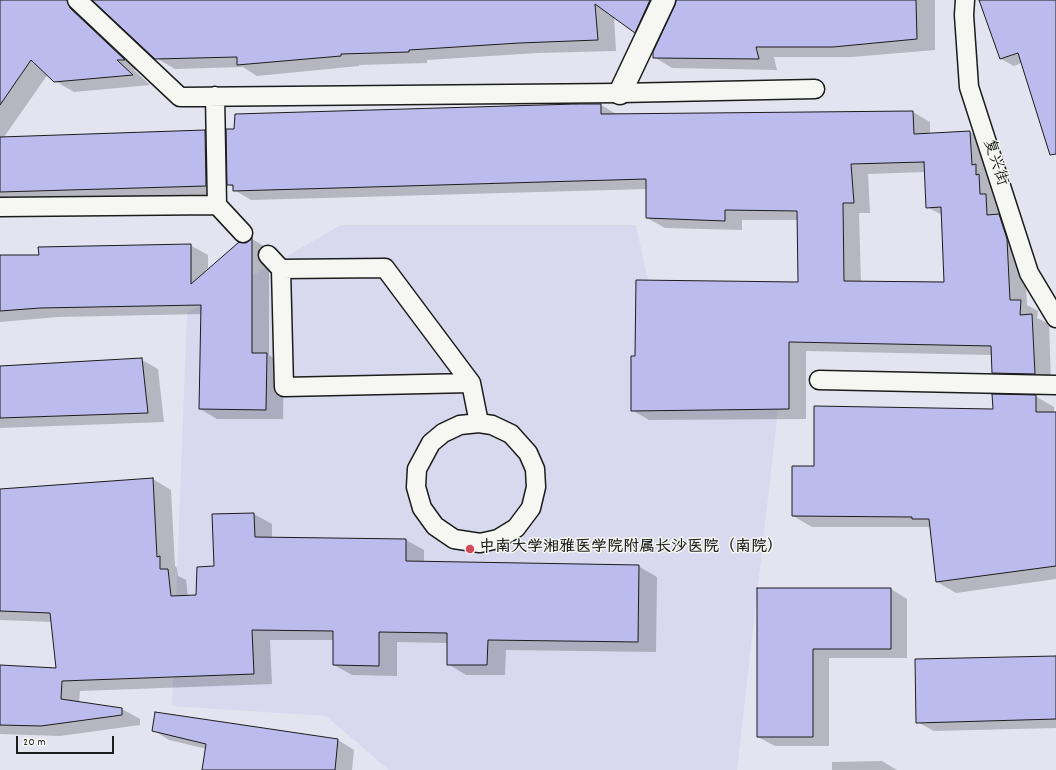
<!DOCTYPE html>
<html>
<head>
<meta charset="utf-8">
<style>
	body { margin:0 }
	#map { position:relative; width:1056px; height:770px; overflow:hidden; background:#e4e4f0; font-family:Dekko,sans-serif }
	canvas { display:block }
	.scale { position:absolute; left:16px; top:736px; width:98px; height:18px; box-sizing:border-box; border:2px solid #1c1c1c; border-top:0; padding-left:5px; font-size:12px; line-height:14px; white-space:nowrap; color:#1c1c1c; -webkit-text-stroke:3px #f6f6f2; paint-order:stroke }
</style>
</head>
<body>
<div id="map">
<canvas width="1056" height="770"></canvas>
<div class="scale">20 m</div>
</div>
<script>
const c = document.querySelector('canvas').getContext('2d');
c.lineJoin = 'round';
function fill(path, color) { c.fillStyle = color; c.fill(path, 'evenodd'); }
const toPath = rows => new Path2D(rows.map(r => 'M' + r).join(''));
function trace(path, color, width, dash) { c.strokeStyle = color; c.lineWidth = width; c.lineCap = dash ? 'butt' : 'round'; c.setLineDash(dash || []); c.stroke(path); }
function drawText(font, color, halo, rows, align = 'center') {
  c.font = font + ' Dekko,"LXGW WenKai TC",sans-serif'; c.lineWidth = 3; c.setLineDash([]); c.textBaseline = 'middle'; c.strokeStyle = halo; c.fillStyle = color; for (const [text, x, y, turn = 0] of rows) {
    c.save(); c.translate(x, y); c.rotate((+turn || 0) * Math.PI / 180); c.textAlign = isNaN(turn) ? turn : align; if (halo) c.strokeText(text, 0, 0); c.fillText(text, 0, 0); c.restore();
  }
}
fill(toPath([
	[341,225,636,225,671,389,780,392,737,770,389,770,326,716,172,706,187,313]
]), '#d8d8ef');
fill(toPath([
	[0,0,94,0,88,3,142,70,134,70,150,85,74,92,55,81,48,74,4,137,205,131,225,143,226,197,0,204],
	[94,0,676,0,671,5,654,43,635,32,614,16,616,51,538,53,427,60,427,63,359,65,359,66,257,76,243,67,175,69,156,58],
	[677,0,935,0,935,50,852,57,774,57,777,70,672,68,654,57],
	[980,0,1056,0,1056,49,1014,66,1001,59],
	[601,105,618,115,913,112,930,122,930,135,970,132,987,142,1024,250,1027,305,1038,311,1037,318,1049,324,1051,383,1010,382,993,373,992,355,806,351,806,419,649,420,632,410,636,357,799,283,799,220,742,220,742,230,665,228,647,218,647,189,251,200,234,190,234,188,228,184],
	[925,172,927,207,942,215,945,283,861,282,859,213,870,213,868,174],
	[252,239,269,249,269,355,284,364,283,419,217,419,200,409,202,314,58,317,0,322,0,256,40,256,190,245,208,255,208,271],
	[142,360,158,369,164,422,0,428,0,367],
	[1035,396,1054,407,1054,413,1056,413,1056,579,956,593,937,582,931,529,928,527,812,527,793,516,815,467],
	[153,479,171,490,175,566,177,568,178,576,186,580,188,596,197,596,215,567,254,514,272,524,272,538,406,540,424,550,424,563,638,566,657,577,656,652,506,650,505,675,466,675,448,664,448,643,397,642,397,676,352,675,334,665,334,640,270,640,272,684,80,691,79,702,122,709,140,719,140,725,60,736,0,734,0,666,57,669,52,622,0,620,0,490],
	[758,589,891,589,907,599,907,658,829,658,829,746,775,746,758,737],
	[1056,657,1056,728,934,731,917,722],
	[156,714,338,740,354,750,352,770,203,770,207,749,169,740,153,730],
	[882,761,897,770,832,770,832,762]
]), '#0003');
const building = toPath([
	[0,0,67,0,70,8,125,60,117,60,133,75,54,82,31,60,0,105,0,0],
	[92,0,650,0,635,33,595,4,598,40,519,43,409,50,409,52,341,54,341,56,237,65,237,57,155,59,92,0],
	[676,0,916,0,917,39,833,47,756,47,759,59,653,58,653,52,675,5,676,0],
	[979,0,1056,0,1056,154,1050,155,1018,53,1000,59,979,0],
	[576,104,601,104,601,114,913,111,914,134,970,131,972,165,976,164,976,175,979,174,980,194,986,194,987,215,999,214,1007,239,1010,300,1021,300,1020,315,1032,314,1035,374,992,373,991,346,789,342,789,409,631,411,631,356,635,356,636,280,798,282,797,211,725,210,725,221,646,218,646,179,233,191,233,185,227,185,226,129,234,129,235,114,576,104],
	[924,162,926,208,941,207,944,282,844,281,843,203,854,203,851,164,924,162],
	[205,130,206,186,0,192,0,137,205,130],
	[252,238,252,353,267,353,266,410,199,409,201,305,40,308,0,311,0,255,39,255,38,247,191,244,191,284,239,242,246,243,252,238],
	[142,358,148,413,0,418,0,366,142,358],
	[992,394,1036,395,1036,412,1056,412,1056,566,936,582,929,519,912,519,912,517,792,516,792,466,814,466,814,406,993,409,992,394],
	[153,478,157,557,160,556,160,569,168,569,171,596,196,595,197,567,214,566,212,514,254,513,255,537,406,539,406,561,639,565,638,642,488,640,487,665,447,665,447,633,379,632,379,666,333,665,333,631,252,630,254,674,62,681,61,699,122,708,122,715,41,726,0,725,0,665,56,668,50,613,0,611,0,489,153,478],
	[757,588,891,588,891,649,813,649,813,737,757,737,757,588],
	[1056,656,1056,719,916,723,915,659,1056,656],
	[155,712,338,739,335,770,202,770,206,744,152,731,155,712]
]);
fill(building, '#bbbbed');
trace(building, '#1c1c1c', 1);
const lane = toPath([
	[77,0,180,97,620,93,815,89],
	[965,0,964,15,969,87,1029,273,1056,318],
	[217,205,243,233],
	[0,207,217,205,215,96],
	[268,255,281,269,385,268,471,383,284,387,281,269],
	[819,380,1056,385],
	[471,383,479,423,460,425,443,433,431,443,417,469,416,487,422,508,435,526,454,539,480,543,498,539,516,528,531,508,536,487,535,469,528,453,511,434,492,425,479,423]
]);
const street = toPath([
	[620,93,664,0]
]);
trace(lane, '#1c1c1c', 21);
trace(street, '#1c1c1c', 25);
trace(lane, '#f6f6f2', 18);
trace(street, '#f6f6f2', 22);
for (const [x, y, r, color] of [
	[470,549,5,"#d1495b"]
]) { const dot = new Path2D(); dot.arc(x, y, r, 0, 2 * Math.PI); c.fillStyle = color; c.fill(dot); trace(dot, '#f6f6f2', 1.5); }
drawText('16px', '#1c1c1c', '#f6f6f2', [
	["复兴街",994,163,72]
]);
drawText('bold 16px', '#1c1c1c', '#f6f6f2', [
	["中南大学湘雅医学院附属长沙医院（南院）",479,549]
], 'left');
</script>
</body>
</html>
